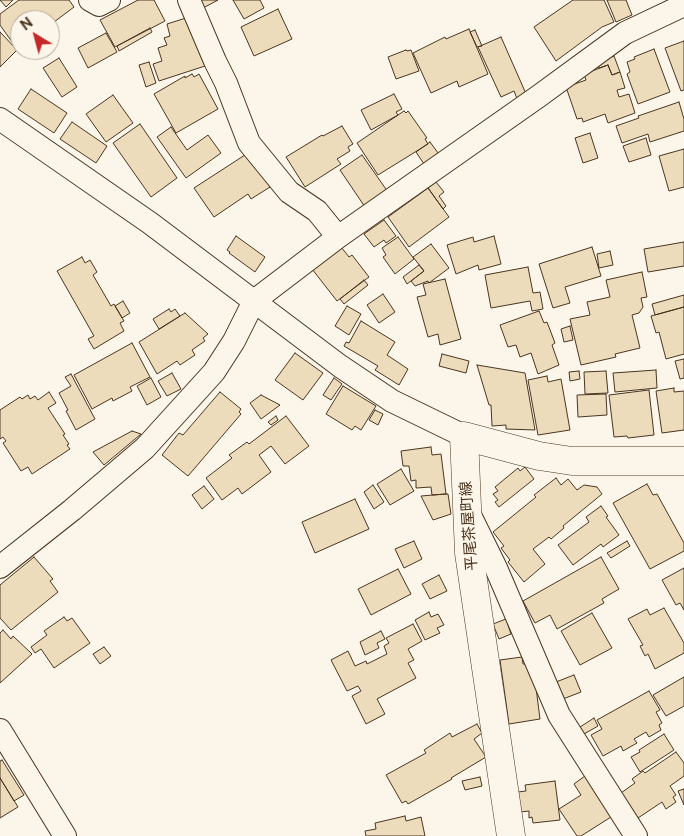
<!DOCTYPE html>
<html>
<head>
<meta charset="utf-8">
<style>
	body { margin:0 }
	#map { position:relative; width:684px; height:836px; overflow:hidden; background:#fbf6e9; font-family:"Public Sans",sans-serif }
	canvas { display:block }
	.north { position:absolute; left:10px; top:10px; width:50px; height:50px; box-sizing:border-box; background:#fbf6e9; border:1px solid #b4a999; border-radius:50%; rotate:323deg; font-size:14px; font-weight:700; line-height:20px; text-align:center; color:#4a3520 }
	.north::after { content:''; display:block; margin:auto; width:18px; height:22px; background:#c62828; clip-path:polygon(50% 0,100% 100%,50% 72%,0 100%) }
</style>
</head>
<body>
<div id="map">
<canvas width="684" height="836"></canvas>
<div class="north">N</div>
</div>
<script>
const c = document.querySelector('canvas').getContext('2d');
c.lineJoin = 'round';
function fill(path, color) { c.fillStyle = color; c.fill(path, 'evenodd'); }
const toPath = rows => new Path2D(rows.map(r => 'M' + r).join(''));
function trace(path, color, width, dash) { c.strokeStyle = color; c.lineWidth = width; c.lineCap = dash ? 'butt' : 'round'; c.setLineDash(dash || []); c.stroke(path); }
function drawText(font, color, halo, rows, align = 'center') {
  c.font = font + ' "Public Sans","Noto Sans JP",sans-serif'; c.lineWidth = 4; c.setLineDash([]); c.textBaseline = 'middle'; c.strokeStyle = halo; c.fillStyle = color; for (const [text, x, y, turn = 0] of rows) {
    c.save(); c.translate(x, y); c.rotate((+turn || 0) * Math.PI / 180); c.textAlign = isNaN(turn) ? turn : align; if (halo) c.strokeText(text, 0, 0); c.fillText(text, 0, 0); c.restore();
  }
}
const building = toPath([
	[0,0,13,0,6,7,0,0],
	[19,0,69,0,74,7,50,25,50,20,20,20,20,47,17,49,0,25,0,14,19,0],
	[138,0,154,0,165,21,115,47,100,20,138,0],
	[199,0,218,0,203,8,199,0],
	[233,0,260,0,264,8,244,19,233,0],
	[573,0,604,0,614,22,602,27,556,61,534,27,573,0],
	[607,0,626,0,632,15,616,22,607,0],
	[278,9,292,39,254,56,241,27,278,9],
	[189,17,205,66,159,81,153,64,162,61,158,48,167,45,164,38,170,36,167,24,189,17],
	[150,28,152,32,119,51,117,46,150,28],
	[469,29,488,74,459,87,457,81,431,93,413,53,445,37,446,39,469,29],
	[475,30,482,46,477,47,470,32,475,30],
	[0,32,17,50,0,67,0,32],
	[106,33,117,52,88,68,78,48,106,33],
	[501,37,527,96,518,101,514,91,501,97,478,47,501,37],
	[684,41,684,90,681,91,665,48,684,41],
	[654,49,670,92,638,104,627,74,630,72,627,62,635,59,634,57,654,49],
	[406,50,407,51,411,50,419,71,396,79,388,57,406,50],
	[614,56,620,72,612,75,608,65,599,68,598,62,614,56],
	[59,58,77,87,62,97,43,68,59,58],
	[149,62,156,83,146,87,139,65,149,62],
	[608,65,612,75,620,72,625,88,617,90,619,97,629,94,635,113,608,123,605,114,583,122,582,118,577,119,566,87,586,80,584,74,608,65],
	[192,74,194,77,199,74,218,109,176,133,154,94,185,76,185,78,192,74],
	[31,89,67,113,54,133,18,109,31,89],
	[394,94,402,109,396,112,398,115,371,130,361,110,394,94],
	[113,95,133,123,106,142,86,114,113,95],
	[679,102,684,119,684,131,650,142,648,134,622,143,616,126,639,118,638,116,679,102],
	[404,111,406,113,408,111,427,138,425,139,428,144,378,175,357,143,404,111],
	[72,122,107,146,96,163,60,139,72,122],
	[140,124,177,178,151,197,113,143,140,124],
	[342,126,353,144,348,147,350,151,337,159,341,164,305,187,286,157,322,135,323,136,342,126],
	[171,127,187,150,208,135,221,153,186,178,157,137,171,127],
	[590,133,598,158,583,163,575,138,590,133],
	[646,138,651,155,629,162,623,146,646,138],
	[430,142,441,157,426,167,416,152,430,142],
	[684,149,684,187,669,191,659,156,684,149],
	[248,153,270,187,251,199,248,194,214,217,194,188,248,153],
	[362,155,388,192,365,207,340,170,362,155],
	[436,182,444,192,439,196,446,206,443,209,428,188,436,182],
	[428,188,449,217,409,247,388,217,428,188],
	[384,220,396,236,386,243,384,240,374,247,364,234,384,220],
	[236,236,265,257,255,272,229,253,230,252,227,250,236,236],
	[494,236,501,264,479,270,478,265,456,274,447,245,473,237,474,242,494,236],
	[398,237,414,259,395,274,383,257,386,255,382,248,398,237],
	[684,242,684,266,648,272,644,249,684,242],
	[431,244,449,268,429,283,428,281,415,286,411,281,424,271,413,257,431,244],
	[341,247,349,257,352,255,369,277,337,301,312,269,341,247],
	[592,247,601,276,565,287,570,303,553,308,539,264,592,247],
	[610,251,613,265,599,268,597,254,610,251],
	[82,257,85,263,90,260,97,272,93,275,111,306,114,304,124,321,120,323,124,331,94,349,88,339,94,336,57,271,82,257],
	[419,265,424,271,407,284,403,277,419,265],
	[528,267,533,293,540,292,543,309,532,311,530,301,491,308,485,275,528,267],
	[642,272,647,297,641,298,643,307,639,313,632,315,640,348,615,354,616,357,581,365,570,319,590,315,587,302,610,297,606,280,642,272],
	[445,279,461,339,440,345,438,334,428,337,417,297,426,295,423,284,445,279],
	[364,280,368,285,344,304,340,299,364,280],
	[383,294,395,312,379,323,367,305,383,294],
	[684,295,684,307,655,315,652,304,684,295],
	[123,301,130,313,122,318,115,306,123,301],
	[347,306,361,314,349,335,335,326,347,306],
	[684,307,684,354,666,359,659,332,656,333,651,316,684,307],
	[169,309,171,312,175,309,180,316,159,329,153,319,169,309],
	[539,311,544,323,547,322,555,343,552,345,559,365,538,374,531,353,520,357,516,345,508,347,500,325,539,311],
	[185,313,208,334,203,338,205,341,192,350,195,355,180,365,177,361,157,374,139,342,185,313],
	[361,321,395,342,387,355,408,369,399,385,375,370,378,366,344,346,346,342,349,343,361,321],
	[570,326,573,340,564,342,561,329,570,326],
	[132,343,150,377,130,387,132,391,113,401,112,398,92,409,74,375,132,343],
	[295,353,323,373,303,400,275,380,295,353],
	[442,354,469,361,466,373,439,366,442,354],
	[684,359,684,378,680,379,675,361,684,359],
	[477,365,525,373,535,430,506,429,506,425,492,426,491,405,489,405,477,365],
	[656,370,657,388,615,392,613,373,656,370],
	[579,371,580,379,570,381,569,372,579,371],
	[606,371,608,393,585,394,584,372,606,371],
	[172,373,181,389,167,396,158,381,172,373],
	[71,374,95,419,76,430,66,411,68,410,59,393,71,386,65,377,71,374],
	[547,376,548,382,561,379,570,430,538,435,528,380,547,376],
	[151,378,161,397,147,405,137,386,151,378],
	[334,378,342,384,331,400,323,395,334,378],
	[343,386,376,406,361,430,355,426,352,430,326,414,343,386],
	[674,388,674,392,684,391,684,430,662,433,656,391,674,388],
	[649,390,654,435,628,438,627,436,614,437,609,395,649,390],
	[49,392,56,403,48,408,65,434,63,435,69,444,67,445,70,449,32,474,28,467,21,471,3,443,6,441,3,437,0,439,0,410,20,397,22,399,28,395,30,399,35,396,38,400,49,392],
	[220,392,241,409,239,412,241,414,188,476,162,455,179,433,183,435,220,392],
	[606,394,607,415,578,417,577,395,606,394],
	[261,395,280,405,261,419,250,403,261,395],
	[375,410,383,414,378,425,369,420,375,410],
	[276,416,278,420,271,425,268,422,276,416],
	[286,416,309,446,285,464,271,446,259,455,271,472,242,494,238,488,222,500,206,478,232,458,229,455,247,442,249,444,286,416],
	[132,431,141,434,104,465,93,452,132,431],
	[431,447,432,455,441,454,446,494,432,495,431,487,416,488,416,480,411,481,409,466,403,466,401,451,431,447],
	[525,467,534,479,499,507,495,502,498,500,493,494,498,491,495,487,518,468,520,471,525,467],
	[401,469,414,491,390,505,377,484,401,469],
	[556,478,561,485,568,479,577,490,584,485,597,487,602,494,563,526,564,528,551,539,549,537,533,549,545,564,524,582,508,562,510,560,501,548,504,546,493,532,536,497,534,495,556,478],
	[647,484,653,495,657,494,684,543,684,551,650,569,613,503,647,484],
	[373,485,384,502,374,509,364,492,373,485],
	[204,486,214,499,202,509,192,495,204,486],
	[446,494,448,494,451,514,433,520,421,496,446,494],
	[355,499,369,529,315,553,302,522,355,499],
	[601,506,608,516,606,517,619,535,603,547,601,544,573,565,558,545,589,522,586,517,601,506],
	[414,541,422,559,404,568,395,549,414,541],
	[627,541,630,546,611,558,607,553,627,541],
	[34,557,53,579,50,581,58,592,11,630,0,618,0,585,34,557],
	[601,557,619,589,602,599,604,603,557,629,550,615,535,623,523,601,601,557],
	[684,568,684,610,680,603,676,605,662,580,684,568],
	[398,569,411,594,371,615,358,589,398,569],
	[439,575,447,591,430,599,422,584,439,575],
	[664,608,684,643,684,653,655,669,648,654,645,656,640,646,643,645,628,619,647,609,650,615,664,608],
	[429,612,431,617,438,614,444,625,437,628,440,633,425,640,415,620,429,612],
	[592,613,612,648,580,665,561,631,592,613],
	[64,617,67,621,72,618,90,643,54,668,41,649,35,653,31,647,47,635,44,631,64,617],
	[506,619,511,634,499,639,493,624,506,619],
	[413,624,422,641,408,649,414,660,408,663,416,678,377,699,385,714,366,724,352,696,361,691,358,686,347,691,331,660,348,651,355,666,366,661,367,664,387,654,384,646,389,643,386,638,413,624],
	[3,630,11,639,13,636,32,654,0,683,0,633,3,630],
	[381,631,385,639,377,643,379,648,365,655,360,642,381,631],
	[104,647,111,656,100,664,93,654,104,647],
	[522,657,523,664,528,664,535,680,540,719,509,724,500,660,522,657],
	[574,675,581,692,563,699,556,682,574,675],
	[684,677,684,706,666,716,653,695,684,677],
	[649,691,660,710,656,712,662,723,659,725,661,730,649,737,646,732,634,739,637,743,623,751,621,746,603,756,591,735,602,729,597,720,649,691],
	[594,718,598,726,584,734,580,727,594,718],
	[477,724,482,733,474,739,486,757,451,778,452,779,408,804,406,801,402,803,386,775,426,753,424,750,450,733,452,737,477,724],
	[664,734,674,750,640,772,631,757,640,752,639,750,664,734],
	[676,752,684,763,684,776,670,786,676,795,673,797,676,802,666,809,662,802,638,818,621,793,635,783,632,779,643,771,645,773,676,752],
	[2,760,24,795,14,801,0,778,0,761,2,760],
	[585,776,611,817,581,836,577,836,559,809,581,795,574,784,585,776],
	[480,777,482,786,465,790,462,781,480,777],
	[0,778,18,807,0,818,0,778],
	[555,781,560,820,533,823,532,817,529,818,529,811,520,812,518,792,526,791,525,785,555,781],
	[684,789,684,805,678,791,684,789],
	[405,816,406,821,421,817,425,836,366,836,365,831,376,829,375,823,405,816]
]);
fill(building, '#ecdcbc');
trace(building, '#4a3520', 1);
const minor = toPath([
	[90,0,99,5,109,0],
	[189,0,215,61,226,83,249,143,289,192,317,211,338,237],
	[0,119,150,223,340,366,392,401,464,436],
	[468,511,496,568,559,715,636,836],
	[0,567,72,510,145,448,214,372,234,341,254,301,338,237,539,96,625,33,684,5],
	[0,730,65,836]
]);
const secondary = toPath([
	[511,836,469,553,464,436,539,456,572,461,684,461]
]);
trace(minor, '#4a3520', 24);
trace(secondary, '#4a3520', 29);
trace(minor, '#fbf6e9', 22);
trace(secondary, '#fbf6e9', 28);
drawText('15px', '#4a3520', '#fbf6e9', [
	["平尾茶屋町線",469,526,-94]
]);
</script>
</body>
</html>
